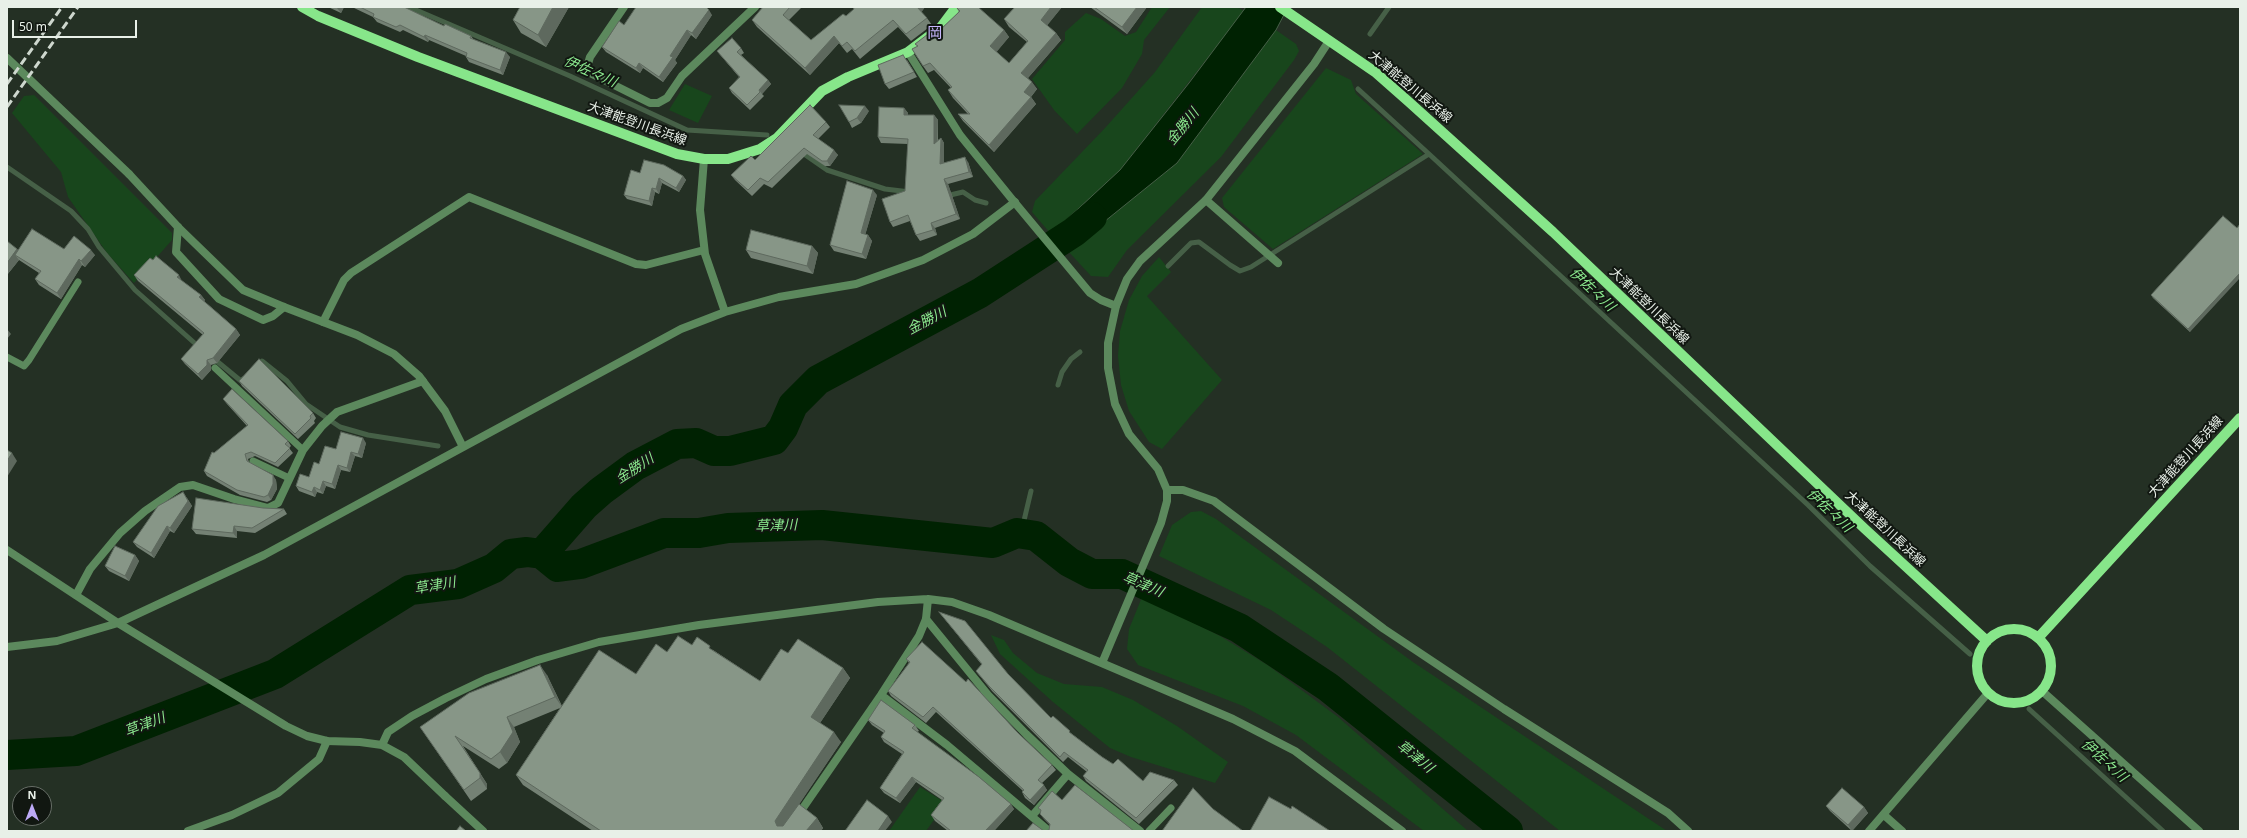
<!DOCTYPE html>
<html>
<head>
<meta charset="utf-8">
<style>
	body { margin:0 }
	#map { position:relative; width:2247px; height:838px; overflow:hidden; background:#243024; font-family:"Noto Sans",sans-serif }
	canvas { display:block }
	.frame { position:absolute; inset:0; border:8px solid #e8f0e8; pointer-events:none }
	.north { position:absolute; left:12px; top:786px; width:40px; height:40px; box-sizing:border-box; background:#111711; border:1px solid #676e67; border-radius:50%; rotate:0deg; font-size:11px; font-weight:700; line-height:16px; text-align:center; color:#e8f0e8 }
	.north::after { content:''; display:block; margin:auto; width:14px; height:18px; background:#bcaaf6; clip-path:polygon(50% 0,100% 100%,50% 72%,0 100%) }
	.scale { position:absolute; left:12px; top:20px; width:125px; height:18px; box-sizing:border-box; border:2px solid #e8f0e8; border-top:0; padding-left:5px; font-size:12px; line-height:14px; white-space:nowrap; color:#e8f0e8; -webkit-text-stroke:3px #111711; paint-order:stroke }
</style>
</head>
<body>
<div id="map">
<canvas width="2247" height="838"></canvas>
<div class="frame"></div>
<div class="north">N</div>
<div class="scale">50 m</div>
</div>
<script>
const c = document.querySelector('canvas').getContext('2d');
c.lineJoin = 'round';
function fill(path, color) { c.fillStyle = color; c.fill(path, 'evenodd'); }
const toPath = rows => new Path2D(rows.map(r => 'M' + r).join(''));
function trace(path, color, width, dash) { c.strokeStyle = color; c.lineWidth = width; c.lineCap = dash ? 'butt' : 'round'; c.setLineDash(dash || []); c.stroke(path); }
function drawText(font, color, halo, rows, align = 'center') {
  c.font = font + ' "Noto Sans","Noto Sans JP",sans-serif'; c.lineWidth = 4; c.setLineDash([]); c.textBaseline = 'middle'; c.strokeStyle = halo; c.fillStyle = color; for (const [text, x, y, turn = 0] of rows) {
    c.save(); c.translate(x, y); c.rotate((+turn || 0) * Math.PI / 180); c.textAlign = isNaN(turn) ? turn : align; if (halo) c.strokeText(text, 0, 0); c.fillText(text, 0, 0); c.restore();
  }
}
fill(toPath([
	[1152,7,1170,7,1144,40,1142,54,1122,88,1077,134,1054,110,1032,79,1065,40,1065,32,1086,13,1101,19,1125,36,1136,32],
	[1202,7,1237,7,1244,11,1120,170,1051,234,1032,212,1035,201,1105,128,1155,72],
	[1276,30,1296,44,1299,51,1294,60,1221,157,1127,250,1108,277,1091,276,1068,251,1177,163],
	[1326,68,1351,80,1356,94,1423,154,1273,249,1224,207,1222,198],
	[685,84,712,96,698,123,669,110],
	[34,95,172,233,172,240,134,283,107,253,68,197,61,172,12,113,24,96],
	[1159,257,1171,272,1147,296,1222,380,1162,449,1149,442,1129,411,1121,385,1118,356,1120,331,1129,300,1142,276],
	[1201,511,1216,519,1413,662,1667,831,1560,831,1327,647,1271,610,1159,556,1172,525,1191,512],
	[1142,597,1220,636,1269,666,1338,717,1468,831,1424,831,1296,735,1243,706,1138,665,1127,649,1129,629],
	[991,635,1004,640,1013,653,1037,673,1064,684,1102,687,1133,700,1177,726,1228,762,1215,783,1131,757,1110,748,1053,702,1000,654],
	[920,787,946,803,926,831,889,831]
]), '#18461c');
const water = toPath([
	[1246,7,1288,7,1276,30,1177,163,1068,251,1051,234,1120,170,1189,83,1246,7]
]);
fill(water, '#002202');
trace(water, '#466047', 1);
trace(toPath([
	[409,7,570,76,687,130,767,135],
	[1370,34,1389,7],
	[1358,89,1429,154],
	[801,152,827,170,885,189,910,192],
	[7,167,71,211,88,229,99,247,135,290,199,347],
	[946,196,963,192,975,200,986,203],
	[1168,266,1191,243,1199,242,1230,265,1240,271,1251,267,1429,154,1808,505,1870,566,1970,654],
	[213,358,241,381,243,379],
	[256,367,262,361,287,381,306,404,340,427,368,435,438,446],
	[1058,385,1062,372,1071,359,1080,352],
	[1017,533,1022,529,1031,491],
	[2029,709,2163,831]
]), '#466047', 5);
trace(toPath([
	[542,554,584,506,601,491,635,466,677,444,696,443,714,451,730,451,774,440,783,428,793,405,818,380,980,293,1074,232,1092,217],
	[7,755,76,751,275,674,410,590,458,584,494,568,511,554,527,552,542,554,558,567,581,564,664,533,699,533,728,528,822,525,993,543,1017,533,1036,536,1069,562,1092,574,1122,574,1239,628,1328,687,1508,831]
]), '#002202', 30);
trace(toPath([
	[7,357,24,366,29,360,78,282],
	[215,368,303,450],
	[253,461,289,478],
	[1149,831,1171,808]
]), '#5c895d', 7);
trace(toPath([
	[624,7,590,57,587,67,592,74,650,103,658,103,667,98,682,76,755,7],
	[908,52,960,135,1011,198,1090,293,1101,300,1116,306],
	[7,58,129,174],
	[1206,200,1278,263],
	[178,227,176,252,219,299,263,320,273,316,284,307],
	[323,322,344,280,351,273,469,197,636,264,646,265,704,250],
	[1167,490,1183,490,1214,501,1384,629,1504,709,1668,813,1688,831],
	[76,595,90,569,120,533,145,511,180,487,193,485,234,499,268,508,278,503,303,450,322,426,337,412,423,381],
	[926,619,988,695,1026,734,1068,774,1140,831],
	[7,647,57,641,118,623],
	[2042,691,2199,831],
	[881,695,947,745,1049,831],
	[445,796,483,831],
	[1884,815,1902,831],
	[1032,816,1068,774],
	[188,831,232,815,278,793,319,759,327,741],
	[787,831,881,695,919,636,926,619],
	[1869,831,1988,693]
]), '#5c895d', 8);
trace(toPath([
	[704,159,700,210,705,254,725,312],
	[129,174,178,227,243,290,284,307,357,335,394,354,419,376,445,411,463,447],
	[7,550,118,623,286,726,307,736,327,741,360,742,382,745,388,732,412,716,446,698,486,679,538,660,599,642,699,625,878,602,928,599,926,619],
	[928,599,952,602,989,615,1233,719,1295,751,1402,831],
	[118,623,264,555,681,329,725,312,779,297,856,284,923,260,973,234,1015,202],
	[1102,663,1161,523,1167,501,1167,490,1158,469,1129,434,1115,404,1108,368,1108,343,1116,306,1127,279,1140,261,1206,200,1314,64,1329,41],
	[382,745,404,757,445,796]
]), '#5c895d', 8);
trace(toPath([
	[302,7,318,16,418,57,677,154,704,159,728,159,760,149,777,138,822,91,848,77,908,52,941,27,956,7],
	[1280,7,1375,72,1409,102,1553,232,1865,529,1987,641],
	'1977 666a37 37 0 1 1 74 0a37 37 0 1 1-74 0Z',
	[2038,638,2240,418]
]), '#87e68a', 10);
trace(toPath([
	[7,84,62,7],
	[7,107,78,7]
]), '#ced7ce', 3, [8, 4]);
fill(toPath([
	[328,7,344,7,341,13],
	[352,7,404,7,444,26,471,36,474,40,510,57,503,75,469,62,466,57,466,56,429,40,428,42,403,30,400,32,377,22,373,17],
	[520,7,569,7,546,47,521,33,513,20],
	[763,7,802,7,789,20,811,40,846,16,854,9,853,7,925,7,921,12,927,18,932,25,911,41,898,27,860,59,852,49,847,53,839,43,810,75,757,27,752,20],
	[956,7,1004,30,1009,37,996,52,1009,63,1027,42,1009,27,1004,19,1015,7,1062,7,1047,25,1056,33,1061,40,1028,78,1037,89,1031,97,1036,104,994,152,963,121,958,114,968,114,953,98,948,90,951,88,934,70,928,73,923,66,918,47,915,44,939,31,959,12],
	[1090,7,1147,7,1127,34],
	[712,15,696,39,691,35,675,60,677,63,663,82,643,68,640,73,606,52,602,47,624,25],
	[741,48,744,53,741,55,768,80,771,84,762,94,764,96,750,110,732,93,729,88,739,77,717,51],
	[907,60,917,77,889,89,885,84],
	[904,108,908,113,908,115,934,115,938,120,938,140,941,138,944,143,944,163,968,162,973,177,948,184,960,219,935,228,937,235,920,241,916,235,910,221,893,227,890,222,905,191,908,144,881,143,878,137],
	[869,111,861,123,852,128,849,122],
	[826,122,830,127,818,139,838,155,830,166,825,166,807,154,772,188,764,184,752,196,735,180,731,175,755,160],
	[640,173,683,176,686,180,679,192,662,183,659,194,655,192,652,206,627,199,624,195],
	[877,195,865,235,868,235,872,241,866,259,834,251,830,245],
	[2223,216,2190,332,2153,298,2151,295],
	[812,246,818,253,813,274,751,258,746,250],
	[17,249,18,250,64,249,95,255,85,267,82,265,61,299,39,285,35,279,39,273,19,260,7,275],
	[153,260,182,281,201,295,205,300,204,301,236,329,240,335,217,363,211,365,211,370,202,380,185,364,181,359,203,335,138,281,134,275],
	[239,381,313,413,316,418,314,421,315,423,298,439,242,386],
	[223,399,288,441,291,446,289,448,293,453,278,467,255,456,248,459,249,462,276,480,277,489,271,500,267,502,240,495,207,476,204,471,214,453,247,426,227,404],
	[366,443,362,458,355,456,350,472,341,470,335,489,326,486,323,494,317,492,315,497,299,491,296,486,309,477,319,464],
	[187,498,192,506,174,533,170,531,154,558,137,547,133,542],
	[263,508,284,509,287,514,255,533,237,531,237,538,196,534,192,529],
	[135,555,139,561,129,581,109,571,105,566],
	[939,612,1008,674,1051,718,1102,757,1113,764,1143,781,1174,780,1178,785,1139,824,1086,781,1083,776,1087,772,1068,757,1063,762,992,691,976,671,982,665],
	[692,645,713,650,760,681,788,653,843,668,850,678,820,723,841,742,799,804,817,818,823,828,821,831,593,831,523,785,516,775,560,708,514,727,520,742,507,763,499,769,463,746,487,784,487,789,471,801,420,727,547,675,562,706,636,674,667,652],
	[906,659,1018,733,1052,765,1056,770,1042,783,1047,790,1034,805,1025,798,1022,792,1023,791,936,712,926,723,891,696,888,691,909,663],
	[868,720,915,725,919,731,917,732,1014,809,994,831,948,831,935,821,931,815,942,800,916,782,900,803,884,793,880,788,902,754,884,742,881,737,884,733,872,725],
	[1062,800,1049,830,1050,825,1044,819,1040,814,1041,811,1038,808],
	[1826,806,1864,807,1868,813,1852,831,1830,811]
]), '#748174');
fill(toPath([
	[337,7,344,7,341,13,337,8],
	[553,7,569,7,546,47,538,35],
	[916,7,925,7,921,13],
	[1051,7,1062,7,1046,27,1041,20],
	[1137,7,1147,7,1127,34,1122,27],
	[709,10,712,15,696,39,692,33],
	[687,30,691,35,675,60,677,63,663,82,659,77,670,56],
	[1004,30,1009,37,995,54,990,46],
	[1056,33,1061,40,1026,80,1021,73],
	[425,35,429,40,428,42,424,37],
	[834,36,839,43,810,75,805,68],
	[506,52,510,57,503,75,500,70],
	[639,63,643,68,640,73,636,68],
	[768,80,771,84,762,94,759,90],
	[1032,82,1037,89,1029,99,1024,92],
	[1031,97,1036,104,994,152,989,145],
	[865,106,869,111,861,123,857,118],
	[904,108,908,113,908,120,904,115],
	[934,115,938,120,937,149,934,144],
	[941,138,944,143,944,169,940,164],
	[834,150,838,155,830,166,827,161],
	[965,157,968,162,973,177,969,172],
	[683,176,686,180,679,192,676,188],
	[659,178,662,183,659,194,656,189],
	[944,179,948,184,960,219,956,214],
	[652,188,655,192,652,206,649,201],
	[873,190,877,195,864,239,861,233],
	[931,223,935,228,937,235,933,230],
	[868,235,872,241,866,259,862,254],
	[812,246,818,253,813,274,807,266],
	[17,249,22,255,15,255,19,260,7,275,7,263],
	[91,250,95,255,85,267,81,261],
	[79,259,82,265,61,299,57,293],
	[2240,273,2240,278,2190,332,2188,329],
	[179,275,182,281,181,282,177,277],
	[201,295,205,300,203,303,199,297],
	[7,329,11,334,7,339],
	[236,329,240,335,217,363,213,358],
	[207,360,211,365,211,370,202,380,198,374],
	[363,438,366,443,362,458,358,454],
	[351,452,355,456,350,472,347,468],
	[12,453,17,461,7,477,7,461],
	[338,465,341,470,335,489,332,484],
	[273,475,276,480,277,489,271,500,268,495],
	[323,481,326,486,323,494,320,490],
	[314,487,317,492,315,497,312,492],
	[183,492,192,506,174,533,170,528],
	[167,526,170,531,154,558,151,553],
	[234,526,237,531,237,538,233,533],
	[135,555,139,561,129,581,125,576],
	[540,665,547,675,562,707,555,697],
	[843,668,850,678,818,726,811,717],
	[507,717,514,727,520,742,507,763,500,752],
	[834,732,841,742,782,830,777,826,775,821],
	[455,736,487,784,487,789,480,778],
	[912,777,916,782,900,803,896,798],
	[1044,785,1047,790,1034,805,1030,800],
	[1011,804,1014,809,994,831,986,831,986,830],
	[1864,807,1868,813,1852,831,1848,825],
	[888,816,892,822,885,831,878,831],
	[817,818,823,828,821,831,806,831]
]), '#5e695e');
const building = toPath([
	[360,7,404,7,444,26,445,24,471,36,470,38,506,52,500,70,466,57,467,53,425,35,424,37,400,25,396,27,373,17,374,14,360,7],
	[520,7,553,7,538,35,513,20,520,7],
	[636,7,706,7,709,10,692,33,687,30,670,56,673,57,659,77,639,63,636,68,602,47,619,21,624,25,636,7],
	[763,7,790,7,783,15,811,40,843,14,846,16,854,9,853,7,917,7,927,18,906,34,893,20,855,51,847,42,842,46,834,36,805,68,752,20,763,7],
	[956,7,978,7,1004,30,990,46,1009,63,1028,41,1004,19,1015,7,1051,7,1041,20,1056,33,1021,73,1032,82,1024,92,1031,97,989,145,958,114,970,114,948,90,952,87,930,63,923,66,912,49,918,46,915,44,936,28,939,31,960,11,956,7],
	[1094,7,1137,7,1122,27,1094,7],
	[732,38,741,48,737,52,768,80,759,90,760,92,747,105,729,88,740,77,717,51,732,38],
	[903,55,914,72,885,84,878,65,903,55],
	[810,105,826,122,813,135,834,150,827,161,822,161,804,148,768,182,760,178,748,190,731,175,751,156,755,160,810,105],
	[839,105,865,106,857,118,849,122,839,105],
	[879,107,904,108,904,115,934,115,934,144,941,138,940,164,965,157,969,172,944,179,956,214,931,223,933,230,916,235,908,215,890,222,882,199,905,191,908,139,878,137,879,107],
	[644,160,664,165,683,176,676,188,659,178,656,189,652,188,649,201,624,195,631,170,640,173,644,160],
	[847,181,873,190,861,233,868,235,862,254,830,245,847,181],
	[2223,216,2237,228,2240,224,2240,273,2188,329,2151,295,2223,216],
	[32,229,64,249,74,236,91,250,81,261,79,259,57,293,35,279,41,271,15,255,32,229],
	[751,230,812,246,807,266,746,250,751,230],
	[7,241,17,249,7,263,7,241],
	[156,256,179,275,177,277,201,295,199,297,236,329,213,358,207,360,207,365,198,374,181,359,204,333,134,275,150,258,153,260,156,256],
	[259,359,313,413,310,416,311,418,295,434,239,381,259,359],
	[232,389,288,441,285,444,290,448,275,463,251,452,245,454,247,461,273,475,273,484,268,495,264,497,237,490,204,471,212,452,214,453,248,425,223,399,232,389],
	[341,432,363,438,358,454,351,452,347,468,338,465,332,484,323,481,320,490,314,487,312,492,296,486,300,474,309,477,314,462,319,464,325,446,336,449,341,432],
	[7,450,12,453,7,461,7,450],
	[183,492,188,501,170,528,167,526,151,553,133,542,158,506,183,492],
	[196,498,263,508,284,509,252,528,234,526,233,533,192,529,196,498],
	[115,546,135,555,125,576,105,566,115,546],
	[939,612,965,621,1008,674,1051,718,1053,716,1070,731,1069,732,1102,757,1113,764,1118,759,1143,781,1150,772,1174,780,1136,818,1083,776,1088,770,1064,752,1060,757,989,686,976,671,982,664,939,612],
	[678,636,692,645,697,637,710,646,709,648,760,681,781,649,788,653,798,639,843,668,811,717,834,732,775,821,777,826,783,826,799,804,817,818,806,831,601,831,516,775,599,650,636,674,656,644,667,652,678,636],
	[922,642,966,682,968,679,1018,733,1052,765,1038,780,1044,785,1030,800,1022,792,1024,790,933,707,923,717,888,691,910,662,906,659,922,642],
	[540,665,555,697,507,717,513,732,500,752,491,759,455,736,480,773,480,778,464,790,420,727,469,693,540,665],
	[881,700,915,725,912,728,979,777,1011,804,986,830,987,831,951,831,931,815,944,798,912,777,896,798,880,788,904,752,881,737,885,731,868,720,881,700],
	[1075,785,1134,831,1044,831,1049,830,1050,824,1040,814,1041,810,1038,808,1052,791,1062,800,1075,785],
	[1193,788,1213,809,1243,831,1162,831,1193,788],
	[1842,788,1864,807,1848,825,1826,806,1842,788],
	[1269,797,1291,809,1292,806,1330,831,1250,831,1269,797],
	[867,800,888,816,878,831,845,831,867,800],
	[1033,823,1044,831,1026,831,1033,823],
	[460,826,466,831,456,831,460,826]
]);
fill(building, '#879687');
trace(building, '#5e695e', 1);
drawText('13px', '#e8f0e8', '#111711', [
	["大津能登川長浜線",1410,87,40],
	["大津能登川長浜線",637,124,20],
	["大津能登川長浜線",1649,306,44],
	["大津能登川長浜線",2186,457,-48],
	["大津能登川長浜線",1885,529,43]
]);
drawText('italic 14px', '#8be88e', '#111711', [
	["伊佐々川",590,72,24],
	["金勝川",1183,127,-51],
	["伊佐々川",1592,290,43],
	["金勝川",927,321,-28],
	["金勝川",635,469,-33],
	["伊佐々川",1829,511,43],
	["草津川",776,526,-2],
	["草津川",1143,585,23],
	["草津川",435,586,-10],
	["草津川",145,725,-21],
	["草津川",1415,757,39],
	["伊佐々川",2104,761,42]
]);
drawText('15px', '#c7b6fd', '#111711', [
	["岡",935,34]
]);
</script>
</body>
</html>
